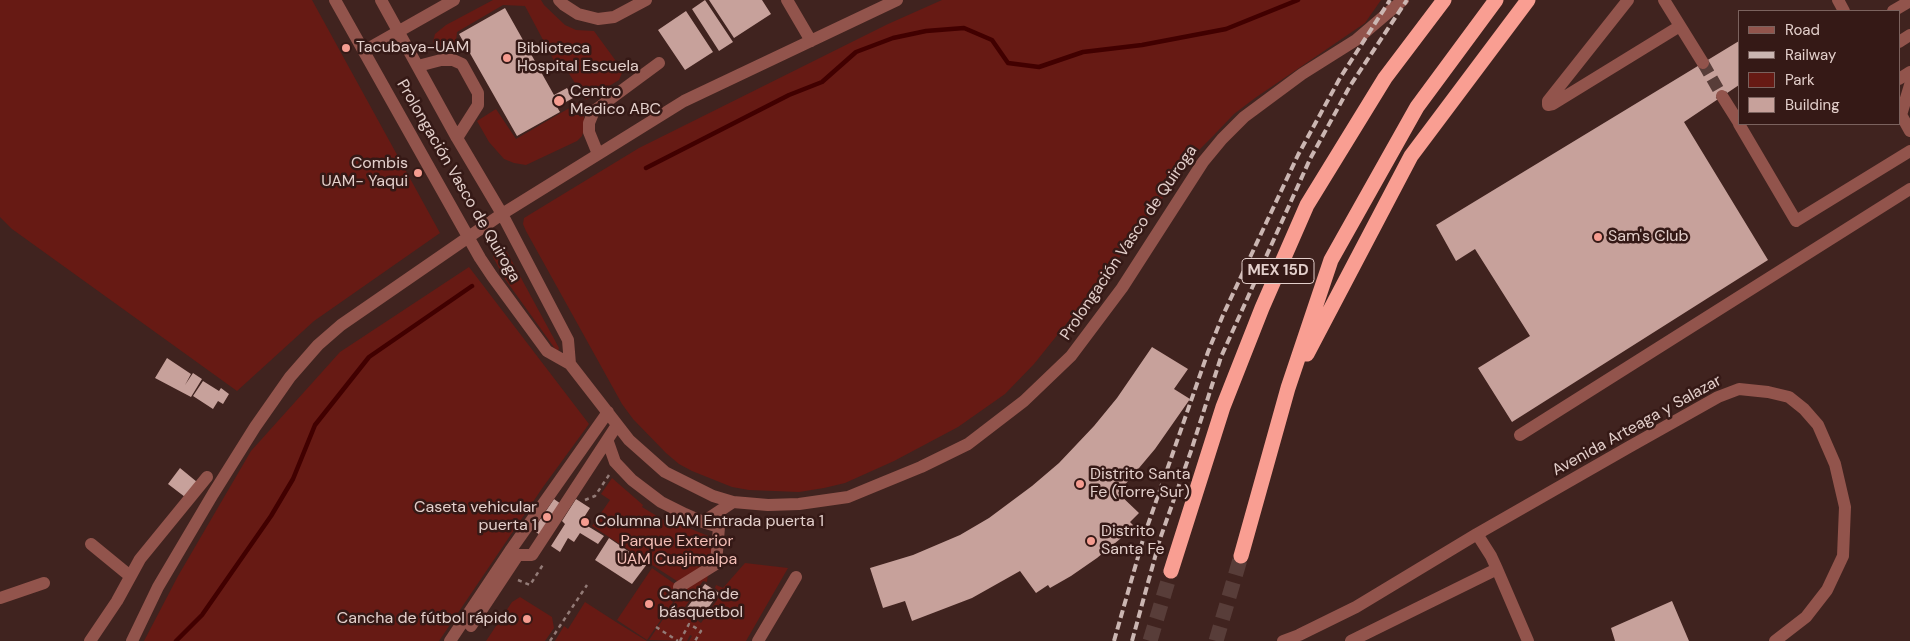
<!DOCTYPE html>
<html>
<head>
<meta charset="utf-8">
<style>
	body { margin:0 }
	#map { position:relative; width:1910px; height:641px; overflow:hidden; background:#40231f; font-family:"DM Sans",sans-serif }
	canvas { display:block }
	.legend { position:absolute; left:1738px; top:10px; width:162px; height:115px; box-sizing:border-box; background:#351916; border:1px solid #7b625e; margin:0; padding:6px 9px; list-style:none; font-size:15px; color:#e3cfcb }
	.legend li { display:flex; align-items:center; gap:10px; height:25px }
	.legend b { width:25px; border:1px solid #7b625e }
</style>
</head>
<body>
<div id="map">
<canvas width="1910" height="641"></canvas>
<ul class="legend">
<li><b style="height:6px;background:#92544c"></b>Road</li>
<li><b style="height:6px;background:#cbb6b2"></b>Railway</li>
<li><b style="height:14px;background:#671a14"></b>Park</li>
<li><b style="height:14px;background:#c7a19b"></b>Building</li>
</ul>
</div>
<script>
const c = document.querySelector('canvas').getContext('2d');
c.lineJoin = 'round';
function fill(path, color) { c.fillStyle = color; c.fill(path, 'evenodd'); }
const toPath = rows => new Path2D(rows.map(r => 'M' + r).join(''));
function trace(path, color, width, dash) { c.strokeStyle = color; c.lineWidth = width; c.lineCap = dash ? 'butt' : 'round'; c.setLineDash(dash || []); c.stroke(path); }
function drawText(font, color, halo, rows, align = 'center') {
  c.font = font + ' "DM Sans",sans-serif'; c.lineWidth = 5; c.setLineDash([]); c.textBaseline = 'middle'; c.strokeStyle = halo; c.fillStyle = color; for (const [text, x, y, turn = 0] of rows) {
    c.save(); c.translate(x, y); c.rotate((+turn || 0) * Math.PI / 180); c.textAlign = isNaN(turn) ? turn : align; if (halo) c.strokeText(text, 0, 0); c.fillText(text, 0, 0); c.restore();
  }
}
fill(toPath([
	[0,0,312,0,440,233,314,321,237,391,12,229,0,217],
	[493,0,541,0,544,5,565,25,576,30,594,31,621,68,622,73,619,80,586,100,566,69,559,70,525,6,503,5,457,32,456,42,452,45,437,47,433,42,435,34,446,25],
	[942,0,1381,0,1365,23,1255,98,1234,114,1214,135,1194,155,1116,262,1034,364,1005,394,958,427,894,461,845,483,824,488,799,492,749,490,732,487,692,471,679,464,666,453,633,419,622,404,526,231,523,224,524,218,639,148,888,24],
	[578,103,584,109,584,129,582,136,577,141,526,165,514,163,504,159,489,142,477,121,496,109,516,139],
	[496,249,501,249,507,252,559,348,558,351,556,350,505,279,493,257],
	[469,267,589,424,543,487,439,641,144,641,178,576,251,451,340,352],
	[612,478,643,505,642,507,670,524,672,521,713,538,711,563,680,583,592,526,610,500,601,494],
	[745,563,788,568,746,641,689,641,692,636,690,635,687,641,649,640,684,588,708,573,707,582,703,581,683,610,701,623,722,593,715,588,716,585,723,588],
	[652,568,682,589,647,640,617,620],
	[520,597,552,617,554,628,545,641,486,641,512,602],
	[585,602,616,622,647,641,555,641,564,626,568,629]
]), '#671a14');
trace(toPath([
	[646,168,789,95,822,82,856,52,893,38,926,31,964,28,992,40,1008,63,1039,67,1083,52,1142,45,1226,29,1298,0],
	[176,641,202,615,271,516,293,479,315,425,369,357,472,286]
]), '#410000', 4.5);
fill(toPath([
	[705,0,733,42,719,51,692,9],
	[709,0,762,0,771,14,734,38],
	[505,8,554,95,567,88,573,98,557,107,560,112,517,136,459,34],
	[686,11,713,52,685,70,658,30],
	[1739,41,1739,85,1684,122,1768,260,1512,422,1478,368,1530,336,1475,249,1456,261,1436,225],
	[1152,347,1188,369,1174,389,1190,399,1155,449,1118,493,1139,513,1130,522,1133,525,1126,534,1097,558,1071,576,1050,588,1048,585,1036,593,1020,571,972,598,912,621,905,601,883,608,870,568,913,555,960,535,989,518,1032,486,1059,463,1094,426,1117,398],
	[167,358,191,374,185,385,193,373,202,379,191,397,155,378],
	[203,381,219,391,221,388,229,394,223,404,218,401,213,409,193,396],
	[180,468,197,482,185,497,168,484],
	[554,499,561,504,540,535,533,530],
	[576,499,590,508,581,522,604,536,598,544,580,533,574,542,568,538,560,552,551,546,565,524,562,521],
	[609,538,647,564,632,584,595,560],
	[705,584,719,593,700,619,686,609],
	[1672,601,1689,641,1615,641,1611,628]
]), '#c7a19b');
trace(toPath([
	[1703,63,1722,96]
]), '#583d39', 12, [12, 6]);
trace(toPath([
	[1150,641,1171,571],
	[1216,641,1241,556]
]), '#583d39', 15, [15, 8]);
trace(toPath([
	[585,500,595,496,609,475],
	[518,580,530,585,544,563],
	[656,627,678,641],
	[550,641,587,585],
	[680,641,689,624,701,631,695,641]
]), '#937b77', 2.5, [4, 4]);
trace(toPath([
	[335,0,480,258,492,276,547,351,570,364,629,440,665,472,713,496,733,502,768,505,799,504,848,497,882,483,921,467,968,444,1024,401,1071,356,1122,288,1203,162,1222,139,1244,117,1302,74,1356,40,1403,0],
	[381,0,457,138,502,214,568,340,570,364],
	[559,0,564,5,578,14,598,19,614,17,646,0],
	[787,0,811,41],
	[1628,0,1548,101,1548,105,1553,104,1680,26],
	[1664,0,1703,63],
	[1838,0,1844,11],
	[1893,11,1910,1],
	[1899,42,1910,35],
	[364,51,454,0],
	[418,66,441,60,453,60,462,64,478,93,478,105,457,138],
	[1899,79,1910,72],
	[1722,96,1739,123],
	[1899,111,1910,131],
	[1901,115,1910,85],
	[1739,124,1796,221,1910,151],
	[598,154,589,132,589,123,594,111,659,63],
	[1520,435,1910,189],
	[608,442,615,462,632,480,661,502,685,514,703,522,733,502],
	[91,544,130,576],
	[510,551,518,555,532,555,617,425],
	[1497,569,1528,641],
	[679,587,716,564,719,527,703,522],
	[0,598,44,583],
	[471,626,518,555],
	[90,641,117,601,140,559,207,477],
	[132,641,158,587,213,494,255,427,290,377,318,345,341,325,502,214,684,101,897,0],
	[450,641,510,551,608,412],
	[758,641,796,577],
	[1283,641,1299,635,1356,607,1477,534,1629,447,1718,397,1739,389,1768,392,1789,397,1804,409,1818,425,1835,464,1845,507,1843,556,1827,590,1806,617,1775,641],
	[1351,641,1497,569,1491,556,1477,534]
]), '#92544c', 12);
trace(toPath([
	[1307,354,1411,156,1528,0],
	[1241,556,1288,388,1331,260,1417,107,1496,0],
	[1171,571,1223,407,1262,308,1307,205,1385,78,1444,0]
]), '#f99e92', 15);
trace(toPath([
	[1114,641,1144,536,1208,352,1223,315,1298,155,1340,78,1390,0],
	[1132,641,1160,539,1191,451,1221,357,1310,159,1350,86,1407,0]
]), '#cbb6b2', 4, [8, 4]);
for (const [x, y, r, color] of [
	[346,48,5,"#f59c90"],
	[507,58,5,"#f59c90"],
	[559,101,6,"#f59c90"],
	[418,173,5,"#f59c90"],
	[1598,237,5,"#f59c90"],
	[1080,484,5,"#f59c90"],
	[547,517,5,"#f59c90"],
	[585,522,5,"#f59c90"],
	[1091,541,5,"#f59c90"],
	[649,604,5,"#f59c90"],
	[527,619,5,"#f59c90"]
]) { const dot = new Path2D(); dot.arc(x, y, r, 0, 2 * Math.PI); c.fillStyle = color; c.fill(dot); trace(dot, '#351916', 2); }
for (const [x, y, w] of [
	[1278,271,72]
]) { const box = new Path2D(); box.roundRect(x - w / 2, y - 12.5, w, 25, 4); c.fillStyle = '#351916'; c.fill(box); trace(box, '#e3cfcb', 1); }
drawText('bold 15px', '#e3cfcb', null, [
	["MEX 15D",1278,271]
]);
drawText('16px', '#e3cfcb', '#351916', [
	["Tacubaya-UAM",356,48],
	["Biblioteca",517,49],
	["Hospital Escuela",517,67],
	["Centro",570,92],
	["Medico ABC",570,110],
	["Combis",408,164,"right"],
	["UAM- Yaqui",408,182,"right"],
	["Sam's Club",1608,237],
	["Distrito Santa",1090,475],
	["Fe (Torre Sur)",1090,493],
	["Caseta vehicular",537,508,"right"],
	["puerta 1",537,526,"right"],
	["Columna UAM Entrada puerta 1",595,522],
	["Distrito",1101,532],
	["Santa Fe",1101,550],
	["Cancha de",659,595],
	["básquetbol",659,613],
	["Cancha de fútbol rápido",517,619,"right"]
], 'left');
drawText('16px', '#e3cfcb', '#351916', [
	["Prolongación Vasco de Quiroga",458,181,60],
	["Prolongación Vasco de Quiroga",1129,243,-56],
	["Avenida Arteaga y Salazar",1637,426,-29]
]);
drawText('16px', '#f4bfb7', '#351916', [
	["Parque Exterior",677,542],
	["UAM Cuajimalpa",677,560]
]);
</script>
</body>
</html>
